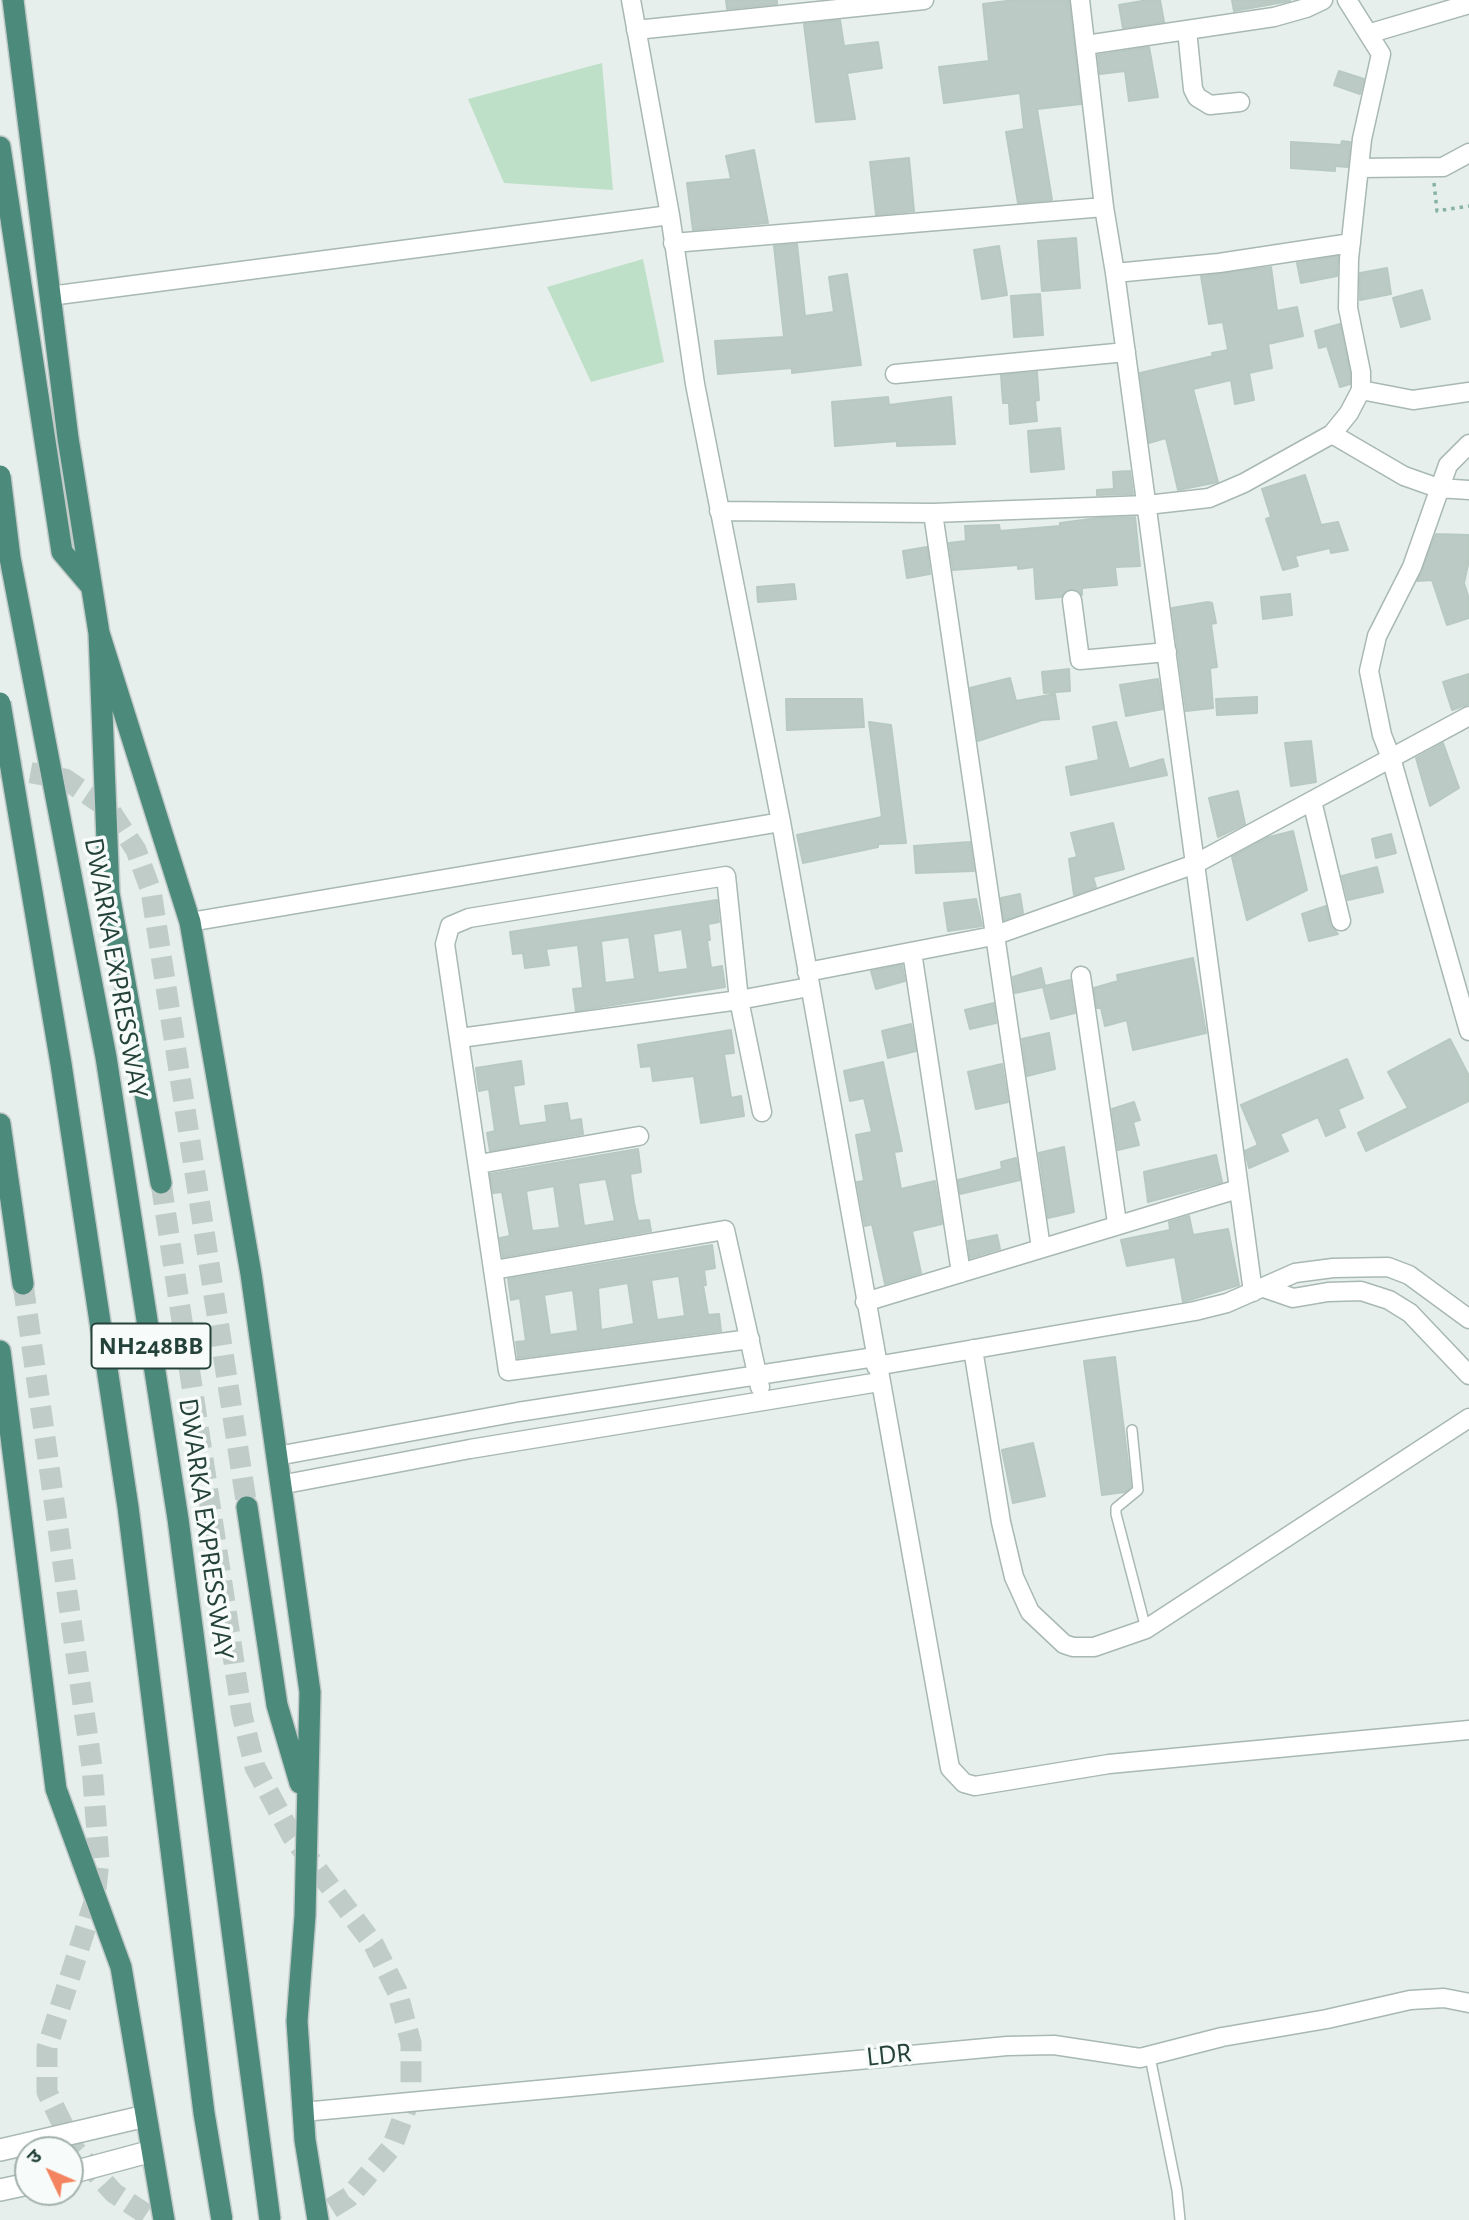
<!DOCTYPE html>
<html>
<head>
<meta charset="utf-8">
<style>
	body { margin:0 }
	#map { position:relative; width:1469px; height:2220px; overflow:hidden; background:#e6efeb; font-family:"Alegreya Sans","Noto Sans Devanagari",sans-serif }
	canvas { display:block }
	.north { position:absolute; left:14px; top:2136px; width:70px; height:70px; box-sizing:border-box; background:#f7fbf9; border:2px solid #a3b1ad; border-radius:50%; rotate:314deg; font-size:19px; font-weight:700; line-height:28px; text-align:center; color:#24423a }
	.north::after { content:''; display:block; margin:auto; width:24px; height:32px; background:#f4845f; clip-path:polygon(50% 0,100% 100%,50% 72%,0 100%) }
</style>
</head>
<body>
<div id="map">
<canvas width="1469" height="2220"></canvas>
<div class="north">उ</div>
</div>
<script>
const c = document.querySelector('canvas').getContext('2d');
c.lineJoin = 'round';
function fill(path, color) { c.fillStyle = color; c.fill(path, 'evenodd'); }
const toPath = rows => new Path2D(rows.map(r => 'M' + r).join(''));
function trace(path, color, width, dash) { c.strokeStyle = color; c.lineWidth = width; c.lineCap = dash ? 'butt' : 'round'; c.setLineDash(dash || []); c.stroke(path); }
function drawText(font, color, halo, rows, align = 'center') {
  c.font = font + ' "Alegreya Sans",sans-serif'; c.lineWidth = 7; c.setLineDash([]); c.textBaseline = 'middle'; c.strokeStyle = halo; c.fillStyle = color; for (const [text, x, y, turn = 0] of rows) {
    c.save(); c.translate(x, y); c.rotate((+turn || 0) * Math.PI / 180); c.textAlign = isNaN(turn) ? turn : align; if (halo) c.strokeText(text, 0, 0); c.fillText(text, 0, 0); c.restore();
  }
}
fill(toPath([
	[602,63,613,190,504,183,468,99],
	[643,259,664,362,591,382,547,287]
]), '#bfe0c8');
const building = toPath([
	[726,0,777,0,777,4,727,9,726,0],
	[1015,0,1069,0,1081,104,1037,109,1052,200,1018,203,1006,132,1024,129,1020,93,944,103,939,67,989,61,983,4,1015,0],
	[1148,0,1160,0,1164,22,1123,28,1119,5,1148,0],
	[1232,0,1290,0,1290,1,1234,11,1232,0],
	[840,20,844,46,878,42,882,68,847,73,855,119,816,122,804,24,840,20],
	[1149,47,1158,97,1129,101,1125,71,1100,74,1098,55,1149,47],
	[1339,71,1364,79,1360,94,1334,85,1339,71],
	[1342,141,1350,142,1348,167,1335,166,1335,171,1291,168,1291,142,1341,145,1342,141],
	[754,150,768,223,693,230,687,183,731,179,726,156,754,150],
	[909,158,914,211,876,215,870,162,909,158],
	[1076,238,1080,288,1042,291,1038,241,1076,238],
	[797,244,805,316,834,312,829,277,847,274,861,365,792,373,792,368,718,374,715,341,784,337,774,246,797,244],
	[999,246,1007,295,982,299,974,250,999,246],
	[1338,256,1337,276,1301,283,1297,263,1338,256],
	[1271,267,1277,311,1297,307,1303,336,1268,344,1272,368,1249,373,1254,400,1235,404,1231,380,1193,389,1218,482,1178,490,1166,438,1149,443,1140,373,1213,356,1212,353,1228,350,1223,322,1209,324,1201,276,1271,267],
	[1387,268,1391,294,1360,300,1360,273,1387,268],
	[1422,290,1430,319,1401,327,1393,298,1422,290],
	[1040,294,1043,335,1014,337,1011,296,1040,294],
	[1340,324,1350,373,1350,384,1340,387,1327,346,1319,348,1315,331,1340,324],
	[1037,372,1039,400,1035,401,1037,421,1010,424,1009,403,1003,403,1001,375,1037,372],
	[888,397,889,405,951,397,955,444,897,446,897,441,835,446,832,402,888,397],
	[1060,428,1064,469,1031,472,1028,431,1060,428],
	[1130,471,1133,494,1097,495,1097,490,1114,489,1113,472,1130,471],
	[1305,475,1321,525,1338,522,1348,550,1331,553,1330,548,1295,556,1298,566,1283,570,1266,519,1271,517,1262,489,1305,475],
	[1135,517,1140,566,1115,567,1117,585,1082,588,1082,595,1070,589,1061,597,1036,599,1034,567,1018,569,1018,565,953,570,949,543,966,541,965,526,999,525,1000,531,1060,526,1060,523,1098,518,1135,517],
	[1436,534,1469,535,1469,560,1464,583,1469,599,1469,618,1447,625,1432,580,1417,581,1436,534],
	[927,547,930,574,907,578,903,551,927,547],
	[794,584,796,599,758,602,757,587,794,584],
	[1290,594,1292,615,1263,619,1261,597,1290,594],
	[1208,602,1212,603,1216,623,1211,624,1217,667,1210,668,1213,708,1186,711,1172,608,1208,602],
	[1069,669,1070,691,1044,693,1042,672,1069,669],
	[1469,674,1469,704,1452,710,1443,682,1469,674],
	[1010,678,1016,701,1055,694,1059,719,1042,720,978,741,970,688,1010,678],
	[1158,679,1163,709,1126,716,1120,685,1158,679],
	[1257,697,1257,713,1217,715,1216,699,1257,697],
	[786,699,862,699,864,727,787,730,786,699],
	[869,722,891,725,906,843,878,844,878,847,803,863,797,835,882,817,869,722],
	[1116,722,1129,769,1163,759,1167,775,1071,795,1066,767,1099,760,1093,727,1116,722],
	[1311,741,1316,782,1291,786,1285,743,1311,741],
	[1443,743,1459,788,1430,806,1416,758,1443,743],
	[1238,791,1245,824,1218,837,1209,798,1238,791],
	[1113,823,1124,869,1093,877,1096,887,1074,895,1069,859,1077,857,1071,833,1113,823],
	[1293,831,1307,890,1247,920,1232,857,1269,837,1293,831],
	[1391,834,1396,853,1376,858,1372,839,1391,834],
	[970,842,974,871,916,873,914,846,970,842],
	[1377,867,1383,892,1348,900,1342,876,1377,867],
	[1020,894,1023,913,1004,920,1001,898,1020,894],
	[976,899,982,926,948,931,944,903,976,899],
	[717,900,719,922,708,924,710,940,707,940,711,968,722,966,725,987,576,1011,573,989,583,988,578,945,546,949,549,965,525,968,523,953,513,954,510,932,717,900],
	[682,929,688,969,658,973,653,934,682,929],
	[629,937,635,979,605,983,601,941,629,937],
	[1326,906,1330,924,1338,934,1309,941,1302,914,1326,906],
	[1193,958,1206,1033,1133,1050,1127,1020,1105,1026,1101,1008,1097,1008,1094,988,1118,981,1117,975,1193,958],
	[902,965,905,981,876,989,871,971,902,965],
	[1041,968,1045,986,1070,980,1075,1013,1051,1019,1043,987,1015,993,1013,977,1041,968],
	[994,1003,996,1023,970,1029,965,1010,994,1003],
	[911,1024,916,1051,888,1058,882,1031,911,1024],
	[731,1030,734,1053,724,1054,731,1098,741,1096,744,1116,701,1123,694,1076,653,1081,651,1066,641,1067,638,1045,731,1030],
	[1049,1033,1055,1069,1027,1076,1022,1039,1049,1033],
	[1450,1039,1469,1076,1469,1101,1366,1151,1358,1133,1408,1108,1388,1072,1450,1039],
	[1347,1059,1363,1098,1338,1109,1345,1127,1326,1136,1318,1117,1280,1134,1288,1151,1249,1168,1245,1151,1258,1145,1241,1105,1347,1059],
	[521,1061,524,1084,513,1086,519,1126,547,1122,545,1106,567,1103,570,1121,581,1119,583,1134,490,1151,487,1133,495,1131,489,1089,479,1091,476,1068,521,1061],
	[883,1062,902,1151,894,1152,901,1189,935,1181,942,1224,912,1231,921,1273,885,1284,872,1224,865,1226,857,1182,864,1181,856,1135,872,1132,864,1098,850,1101,844,1071,883,1062],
	[1002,1064,1008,1102,976,1109,968,1072,1002,1064],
	[1134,1102,1140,1120,1133,1122,1139,1145,1118,1150,1112,1109,1134,1102],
	[1064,1147,1074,1212,1048,1218,1039,1153,1064,1147],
	[638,1149,641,1172,630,1174,634,1203,638,1221,649,1220,651,1231,503,1257,500,1238,510,1236,502,1192,493,1193,490,1174,638,1149],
	[606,1179,615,1221,584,1226,578,1183,606,1179],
	[554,1186,560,1228,532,1231,526,1191,554,1186],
	[1216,1155,1222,1182,1148,1202,1144,1172,1216,1155],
	[1016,1158,1020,1180,960,1194,958,1180,1002,1169,1001,1162,1016,1158],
	[1189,1216,1193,1235,1228,1229,1239,1285,1183,1302,1175,1257,1127,1266,1121,1240,1170,1230,1169,1222,1189,1216],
	[997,1235,1000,1249,970,1258,968,1241,997,1235],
	[712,1245,715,1268,704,1270,706,1285,703,1285,708,1315,719,1314,721,1331,518,1358,516,1342,526,1341,520,1298,511,1300,508,1279,712,1245],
	[679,1276,685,1316,657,1320,651,1280,679,1276],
	[628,1283,634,1324,601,1330,598,1288,628,1283],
	[573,1290,578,1331,550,1335,544,1295,573,1290],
	[1115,1357,1131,1487,1125,1492,1102,1495,1084,1361,1115,1357],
	[1033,1443,1045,1496,1013,1503,1002,1450,1033,1443]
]);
fill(building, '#bbcac4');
trace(building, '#b8c9c2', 2);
trace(toPath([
	[0,767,65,779,109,809,136,850,151,891,247,1507],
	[161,1183,242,1715,255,1767,292,1836,374,1945,397,1991,411,2043,411,2096,392,2147,349,2197,312,2220],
	[23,1284,92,1767,99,1860,95,1899,47,2048,47,2092,75,2150,114,2193,155,2220]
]), '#bfccc8', 21, [21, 10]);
const service = toPath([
	[1132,1430,1138,1490,1116,1508,1116,1514,1146,1629],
	[1150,2057,1177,2190,1180,2220]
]);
const minor = toPath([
	[631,0,670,215,695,384,781,822,950,1768,964,1783,975,1786,1109,1764,1469,1730],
	[1080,0,1104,207,1115,273,1253,1292],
	[636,30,924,0],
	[1187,30,1193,89,1197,97,1210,105,1240,102],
	[1371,33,1469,4],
	[1086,45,1274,17,1306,8,1323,0],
	[1359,168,1443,167,1469,153],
	[673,243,1104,207],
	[1115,273,1219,263,1351,243],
	[50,296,670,215],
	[895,374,1126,352],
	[1361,390,1413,400,1469,392],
	[1332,434,1404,476,1438,488,1469,490],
	[1469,444,1448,465,1412,567,1377,636,1369,671,1382,735,1391,758,1469,1031],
	[719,511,933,513,1147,505,1209,498,1244,483,1332,434,1349,413,1361,390,1361,372,1348,308,1349,259,1362,139,1381,54,1347,0],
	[933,513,1041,1248],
	[1072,600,1080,660,1167,652],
	[1312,801,1341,921],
	[190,922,781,822],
	[912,952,961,1273],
	[807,972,993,936,1195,864,1469,716],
	[1081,976,1117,1223],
	[460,1038,739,1000,809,987],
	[479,1164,639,1136],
	[494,1270,725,1230,760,1387],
	[1264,1288,1293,1298,1328,1292,1361,1291,1389,1300,1410,1313,1469,1375],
	[865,1302,1238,1189],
	[750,1339,508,1371,445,944,450,926,469,918,726,876,739,1000,762,1112],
	[973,1349,1001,1522,1014,1577,1030,1612,1064,1644,1073,1647,1094,1647,1146,1629,1469,1418],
	[876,1366,1195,1311,1227,1303,1295,1273,1333,1268,1388,1267,1409,1275,1469,1319],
	[277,1456,518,1412,875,1357],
	[280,1485,470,1449,879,1382],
	[303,2112,1007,2046,1054,2045,1140,2058,1222,2037,1327,2019,1410,2000,1444,1998,1469,2003]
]);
const tertiary = toPath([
	[0,2150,146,2116],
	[70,2173,152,2151],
	[0,2190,28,2184]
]);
const trunk = toPath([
	[13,0,68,438,99,633,109,893,161,1183],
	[0,147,62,552,90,585],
	[99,633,190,922,251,1274,310,1692,305,1916,297,2021,305,2140,318,2220],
	[0,1124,23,1284],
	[0,1351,56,1789,121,1967,164,2220],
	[247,1507,277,1705,300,1783]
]);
trace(service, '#a8b8b2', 12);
trace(minor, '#a8b8b2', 21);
trace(tertiary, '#a8b8b2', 24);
trace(trunk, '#c2cac8', 24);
trace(toPath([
	[1434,183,1437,211,1469,206]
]), '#86b3a5', 3.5, [3.5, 5]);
trace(service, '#fff', 9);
trace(minor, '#fff', 18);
trace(tertiary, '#fff', 21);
trace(trunk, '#4c8a7c', 21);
const trunkBridge = toPath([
	[0,476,10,558,106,1057,178,1519,270,2220],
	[0,703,61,1064,128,1507,204,2113,222,2220]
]);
trace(trunkBridge, '#c2cac8', 24, []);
trace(trunkBridge, '#4c8a7c', 21);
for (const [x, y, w] of [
	[151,1346,119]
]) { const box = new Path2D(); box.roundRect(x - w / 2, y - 22.5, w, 45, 5); c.fillStyle = '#f7fbf9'; c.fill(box); trace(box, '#24423a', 2); }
drawText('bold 26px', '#24423a', null, [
	["NH248BB",151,1346]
]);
drawText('28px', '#24423a', '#f7fbf9', [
	["DWARKA EXPRESSWAY",116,968,80],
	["DWARKA EXPRESSWAY",206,1529,82],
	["LDR",889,2055,-6]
]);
</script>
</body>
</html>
